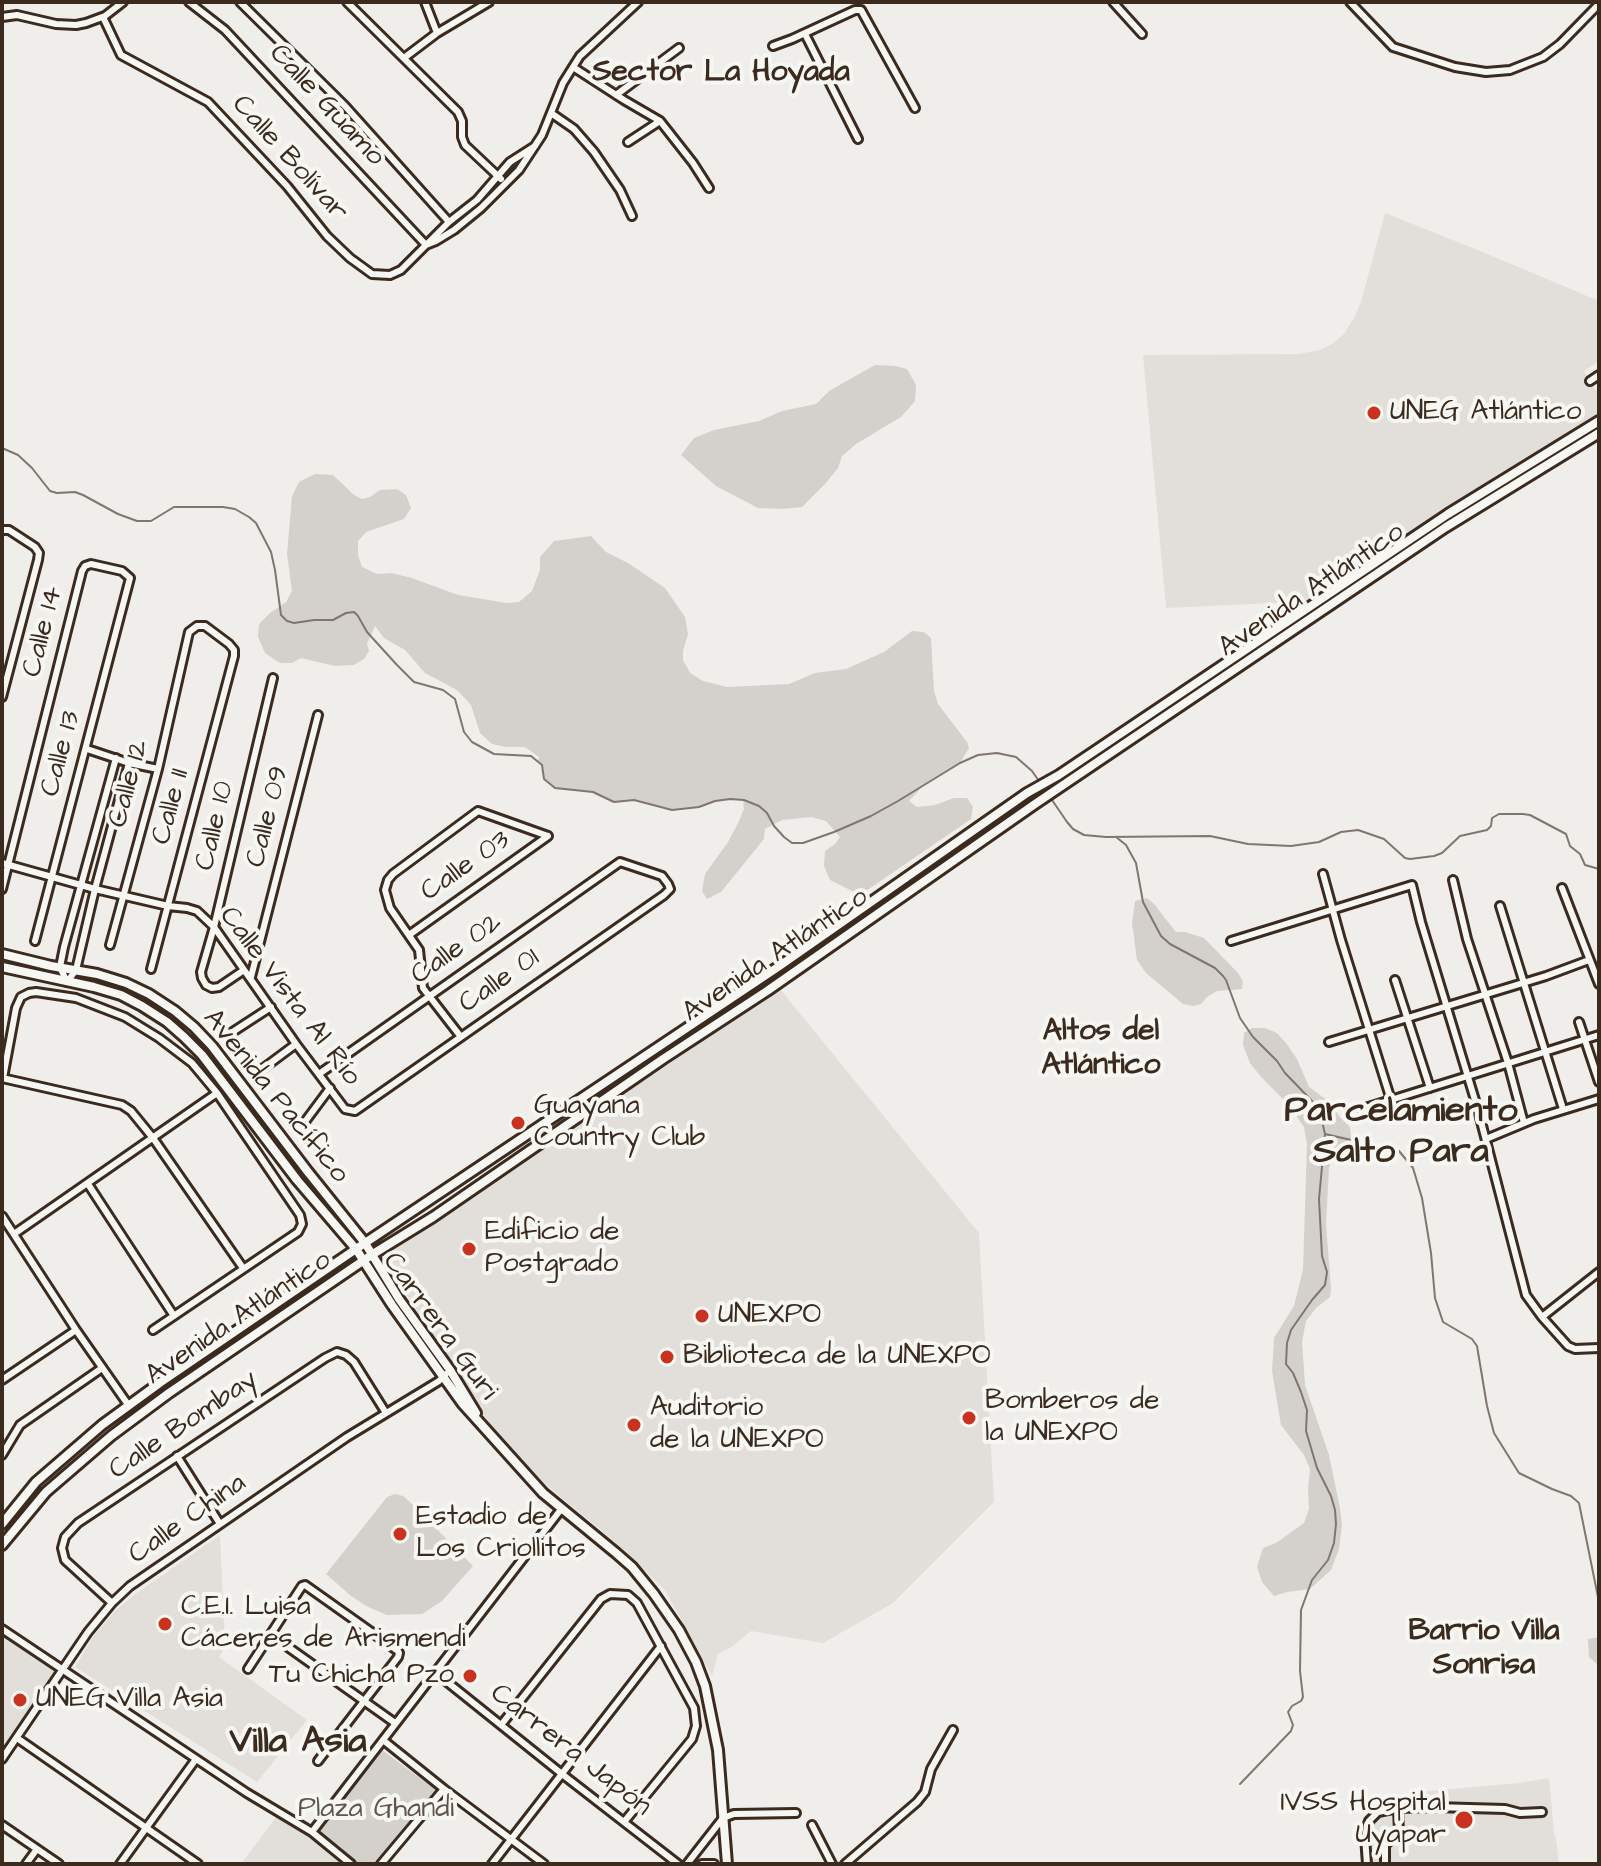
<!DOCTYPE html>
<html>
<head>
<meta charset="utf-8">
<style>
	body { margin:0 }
	#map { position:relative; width:1601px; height:1866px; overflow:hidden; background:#efeeea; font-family:"Architects Daughter",sans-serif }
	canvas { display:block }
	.frame { position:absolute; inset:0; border:4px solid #3b2a1e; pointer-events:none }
</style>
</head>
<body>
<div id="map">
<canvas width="1601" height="1866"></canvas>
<div class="frame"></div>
</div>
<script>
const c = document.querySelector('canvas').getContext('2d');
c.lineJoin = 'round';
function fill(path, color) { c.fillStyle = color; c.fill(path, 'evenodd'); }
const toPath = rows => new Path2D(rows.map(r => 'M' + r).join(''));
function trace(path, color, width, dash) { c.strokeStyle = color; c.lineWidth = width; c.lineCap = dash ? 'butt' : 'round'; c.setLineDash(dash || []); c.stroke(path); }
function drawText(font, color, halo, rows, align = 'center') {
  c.font = font + ' "Architects Daughter",sans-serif'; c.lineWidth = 8; c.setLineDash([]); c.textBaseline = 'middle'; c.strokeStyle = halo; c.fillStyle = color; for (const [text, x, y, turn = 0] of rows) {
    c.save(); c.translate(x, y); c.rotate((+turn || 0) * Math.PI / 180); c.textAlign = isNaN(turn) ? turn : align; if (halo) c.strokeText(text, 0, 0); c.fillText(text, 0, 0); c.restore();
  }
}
fill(toPath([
	[1385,213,1485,253,1599,301,1599,361,1584,371,1599,395,1599,421,1317,601,1166,608,1143,355,1299,354,1319,350,1332,344,1344,334,1354,318,1361,302],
	[780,989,979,1233,994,1502,893,1603,823,1643,751,1631,733,1646,718,1654,712,1676,665,1590,614,1541,539,1479,501,1442,382,1256],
	[220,1535,225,1647,219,1657,307,1720,257,1782,75,1667,93,1637,116,1610,134,1595],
	[2,1630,58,1671,2,1753],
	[1549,1778,1554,1834,1556,1839,1559,1864,1368,1864,1366,1833,1372,1822,1385,1815,1420,1813,1419,1792,1519,1783],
	[279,1813,312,1832,348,1864,241,1864]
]), '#e2dfdb');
fill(toPath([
	[875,365,895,366,907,369,916,385,915,401,901,417,856,444,842,456,838,468,825,484,802,507,782,509,758,508,716,486,681,455,694,438,714,430,759,421,782,411,816,404,829,391],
	[315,474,333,475,354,495,362,499,370,497,380,490,397,489,406,495,411,508,404,519,366,532,358,541,358,555,362,567,377,574,391,573,412,578,458,595,507,603,519,602,532,591,540,570,540,557,554,541,591,536,606,552,628,563,665,588,685,617,688,634,683,651,683,660,690,673,703,681,727,687,789,684,815,673,846,669,884,652,912,631,924,632,931,638,934,691,938,704,967,742,969,748,960,763,925,784,909,801,917,807,935,805,954,798,967,798,973,807,971,819,860,895,830,880,824,866,825,851,835,844,840,837,826,821,811,817,782,820,765,829,764,839,721,892,707,899,702,891,705,874,728,842,738,823,744,809,743,800,730,799,715,801,702,806,672,810,634,800,614,802,593,792,555,788,544,779,542,765,538,761,539,757,525,747,506,747,492,744,480,733,471,705,457,690,425,673,405,650,384,638,375,626,367,644,369,651,364,659,354,665,335,666,301,658,292,663,280,663,265,653,258,637,259,624,270,613,286,602,292,591,287,554,292,496,299,482],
	[1147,898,1154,904,1176,932,1185,932,1204,938,1238,973,1243,981,1242,989,1217,991,1207,997,1201,1004,1193,1006,1183,1004,1146,973,1137,960,1132,923,1135,901],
	[1252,1028,1265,1028,1277,1033,1286,1043,1297,1059,1309,1087,1331,1103,1339,1116,1350,1127,1351,1138,1348,1143,1334,1153,1329,1168,1326,1225,1331,1288,1330,1297,1316,1308,1306,1321,1302,1342,1305,1385,1329,1455,1340,1508,1342,1525,1339,1549,1331,1570,1310,1589,1287,1592,1274,1596,1262,1582,1257,1567,1263,1548,1276,1543,1304,1523,1309,1509,1308,1488,1310,1469,1304,1455,1281,1425,1272,1371,1274,1338,1294,1306,1303,1270,1307,1144,1304,1127,1288,1104,1262,1078,1250,1063,1243,1045,1244,1033],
	[395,1494,403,1496,411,1503,473,1566,442,1601,422,1614,387,1615,368,1607,351,1596,326,1574,387,1497],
	[1599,1637,1599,1666,1589,1657,1588,1639],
	[378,1747,440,1793,378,1864,354,1864,314,1831]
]), '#d4d1cc');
trace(toPath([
	[2,448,18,455,32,468,50,491,57,493,75,492,83,495,118,514,137,521,151,521,174,507,223,507,235,509,249,517,256,523,271,552,275,570,281,615,287,621,294,623,314,620,333,620,346,613,354,612,358,616,367,632,397,665,414,682,443,690,455,699,464,732,472,742,494,754,531,756,542,765,544,779,555,788,593,792,614,802,634,800,672,810,699,807,715,801,730,799,744,800,759,806,767,813,774,826,784,837,792,843,803,843,834,832,871,816,898,801,960,763,978,755,997,753,1016,757,1032,771,1039,781],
	[1050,797,1067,822,1073,829,1084,835,1106,837,1210,836,1248,844,1291,846,1319,842,1341,832,1358,830,1384,839,1405,858,1410,859,1434,856,1442,853,1460,836,1487,830,1491,826,1492,818,1499,814,1523,814,1530,815,1566,834,1570,846,1580,854,1585,865,1599,869],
	[1116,837,1126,845,1136,863,1143,902,1161,936,1170,944,1215,968,1223,976,1226,980,1240,1018,1253,1037,1277,1061,1285,1073,1312,1101,1322,1121,1325,1134,1319,1199,1322,1256,1327,1272,1325,1285,1312,1300,1291,1330,1287,1343,1286,1364,1293,1373,1301,1392,1307,1410,1306,1431,1317,1468,1331,1496,1335,1510,1336,1524,1334,1543,1328,1560,1312,1580,1301,1610,1300,1671,1303,1697,1301,1701,1292,1706,1288,1712,1293,1725,1291,1731,1240,1784],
	[1325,1134,1399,1151,1413,1168,1422,1198,1431,1253,1435,1298,1443,1322,1472,1339,1477,1346,1487,1406,1494,1433,1519,1473,1552,1489,1571,1496,1579,1503,1599,1602]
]), '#81766d', 2);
const street = toPath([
	[189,2,225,30,426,245,436,241,454,230,481,208,519,170,542,135,563,83,573,67,580,56,638,2],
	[240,2,345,106,449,222],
	[347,2,458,112,462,121,462,137,465,145,501,179],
	[425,2,437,33],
	[1113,2,1142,34],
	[1350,2,1393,47,1455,67,1486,72,1510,70,1543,57,1560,44,1599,4],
	[2,17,17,15,56,24,76,25,86,23,105,16,123,2],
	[103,17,121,55,208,102,287,186,327,236,350,258,372,274,390,275,401,270,449,222,477,200,510,162,535,146],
	[805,34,858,139],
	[773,46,792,39,855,10,861,10,915,108],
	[404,58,437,33,489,2],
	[573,67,624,100,660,121,693,163,709,188],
	[616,95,679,48],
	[551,113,574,129,594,152,620,190,632,216],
	[628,142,660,121],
	[1590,381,1599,375],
	[2,530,9,530,35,547,39,553,38,560,2,697],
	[87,749,129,763,158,769],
	[116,758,64,947,60,967,67,982,76,970,95,889,129,763],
	[2,863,95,889,168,906,187,908,197,911,214,927,296,1044,345,1109,355,1111,664,895,670,889,668,884,662,876,620,862,319,1074],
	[1323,874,1341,940,1391,1100],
	[1453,880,1467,939,1508,1063,1524,1123],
	[1562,888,1599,984],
	[2,889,82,571,85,566,91,564,122,571,130,578,35,941],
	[1500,906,1563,1109],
	[409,935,548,836],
	[1231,941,1412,885,1421,922,1478,1110,1526,1295,1542,1317,1568,1346,1575,1349,1599,1348],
	[110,945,158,769,189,632,197,626,205,626,229,644,234,650,234,656,151,969],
	[244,970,219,987,212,988,206,985,202,978,201,972,214,927,273,678],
	[251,977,318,715],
	[1395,980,1430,1088],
	[1579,1022,1599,1082],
	[231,1033,271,1007],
	[461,1037,423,988,419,950,390,908,385,890,388,880,393,874,478,811,548,836],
	[1329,1042,1546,976,1589,960],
	[261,1070,296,1044],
	[2,1078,122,1105,131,1111,153,1138,243,1268],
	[3,1078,16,1008,21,997,29,993,36,992,76,998,125,1017,159,1038,192,1063,217,1093,300,1215,302,1224,298,1232,153,1330],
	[1362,1109,1599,1035],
	[304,1123,330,1088],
	[1486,1139,1534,1119,1599,1099],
	[88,1184,174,1316],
	[2,1216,76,1330,129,1406],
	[14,1234,217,1093],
	[1542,1317,1599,1272],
	[2,1380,76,1330],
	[2,1455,20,1425,102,1368],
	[177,1456,220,1524],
	[112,1603,65,1560,62,1548,65,1537,78,1523,325,1358,337,1352,346,1355,354,1362,386,1413],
	[2,1629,247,1793,312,1832,351,1864],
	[271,1635,395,1723],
	[248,1669,302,1586,305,1585,398,1651,399,1653,398,1657,318,1761],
	[436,1673,562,1774,678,1864],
	[501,1725,601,1599,610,1594,628,1595,637,1603,694,1708,696,1726,692,1739,624,1822],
	[17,1738,198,1864],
	[383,1740,444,1789,544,1864],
	[2,1759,88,1632,112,1603,130,1586,347,1437,439,1381,446,1374],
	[2,1825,59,1864],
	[812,1825,832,1864],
	[312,1832,562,1508],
	[26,1864,37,1849],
	[120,1864,196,1759],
	[381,1864,444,1789],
	[492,1864,661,1646],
	[687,1864,723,1818,734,1814,796,1813],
	[702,1864,714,1864],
	[845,1864,917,1802,925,1792,931,1769,953,1730],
	[1367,1864,1365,1837,1367,1827,1369,1821,1378,1812,1398,1808,1434,1807,1505,1809,1520,1813,1542,1812],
	[1385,1864,1385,1845,1399,1833,1398,1808]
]);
const secondary = toPath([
	[2,954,51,966,97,974,126,983,149,994,175,1011,194,1027,212,1046,308,1172,365,1243,399,1299,450,1370,476,1413],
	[2,967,94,987,121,995,142,1006,167,1022,184,1037,202,1055,297,1180,356,1249,392,1305,462,1403,543,1493,616,1553,632,1567,654,1594,679,1630,696,1662,705,1686,718,1750,727,1864],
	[2,1524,36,1482,102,1425,161,1382,356,1249,778,967,1027,793,1059,775,1448,514,1599,421],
	[2,1545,46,1492,111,1436,169,1393,373,1254,433,1217,663,1059,767,991,1035,804,1446,527,1599,433]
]);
trace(street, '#3b2a1e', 12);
trace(secondary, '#3b2a1e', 14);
trace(street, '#f6f6f2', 6);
trace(secondary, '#f6f6f2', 8);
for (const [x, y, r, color] of [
	[1374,413,8,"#c8321e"],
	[518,1123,8,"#c8321e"],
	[469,1249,8,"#c8321e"],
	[702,1316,8,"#c8321e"],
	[667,1357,8,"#c8321e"],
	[969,1418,8,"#c8321e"],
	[634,1425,8,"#c8321e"],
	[400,1534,8,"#c8321e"],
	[165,1624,8,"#c8321e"],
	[470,1676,8,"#c8321e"],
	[20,1700,8,"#c8321e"],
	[1464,1820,10,"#c8321e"]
]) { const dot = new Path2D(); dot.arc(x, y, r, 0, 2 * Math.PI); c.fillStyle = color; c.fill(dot); trace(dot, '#f6f6f2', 3); }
drawText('28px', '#3b2a1e', '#f6f6f2', [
	["Calle Guamo",326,106,47],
	["Calle Bolívar",289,159,48],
	["Avenida Atlántico",1312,591,-34],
	["Calle 14",44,632,-76],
	["Calle 13",62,754,-75],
	["Calle 12",130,784,-75],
	["Calle 11",172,807,-75],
	["Calle 09",269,817,-76],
	["Calle 10",216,826,-77],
	["Calle 03",466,867,-35],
	["Calle 02",457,950,-35],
	["Avenida Atlántico",776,956,-34],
	["Calle 01",500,982,-35],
	["Calle Vista Al Río",289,997,53],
	["Avenida Pacífico",275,1097,51],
	["Avenida Atlántico",239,1319,-34],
	["Carrera Guri",439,1327,54],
	["Calle Bombay",184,1426,-34],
	["Calle China",188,1520,-35],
	["Carrera Japón",570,1751,38]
]);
drawText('28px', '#3b2a1e', '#f6f6f2', [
	["UNEG Atlántico",1390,413],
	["Guayana",534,1107],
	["Country Club",534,1139],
	["Edificio de",485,1233],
	["Postgrado",485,1265],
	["UNEXPO",718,1316],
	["Biblioteca de la UNEXPO",683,1357],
	["Bomberos de",985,1402],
	["la UNEXPO",985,1434],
	["Auditorio",650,1409],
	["de la UNEXPO",650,1441],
	["Estadio de",416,1518],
	["Los Criollitos",416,1550],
	["C.E.I. Luisa",181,1608],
	["Cáceres de Arismendi",181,1640],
	["Tu Chicha Pzo",454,1676,"right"],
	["UNEG Villa Asia",36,1700],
	["IVSS Hospital",1446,1804,"right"],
	["Uyapar",1446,1836,"right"]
], 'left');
drawText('28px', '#61544a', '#f6f6f2', [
	["Plaza Ghandi",376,1810]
]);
drawText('bold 30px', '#3b2a1e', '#f6f6f2', [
	["Sector La Hoyada",721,74],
	["Altos del",1101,1033],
	["Atlántico",1101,1067],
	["Barrio Villa",1484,1633],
	["Sonrisa",1484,1667]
]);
drawText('bold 36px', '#3b2a1e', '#f6f6f2', [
	["Parcelamiento",1401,1112],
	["Salto Para",1401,1153],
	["Villa Asia",298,1743]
]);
</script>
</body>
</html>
